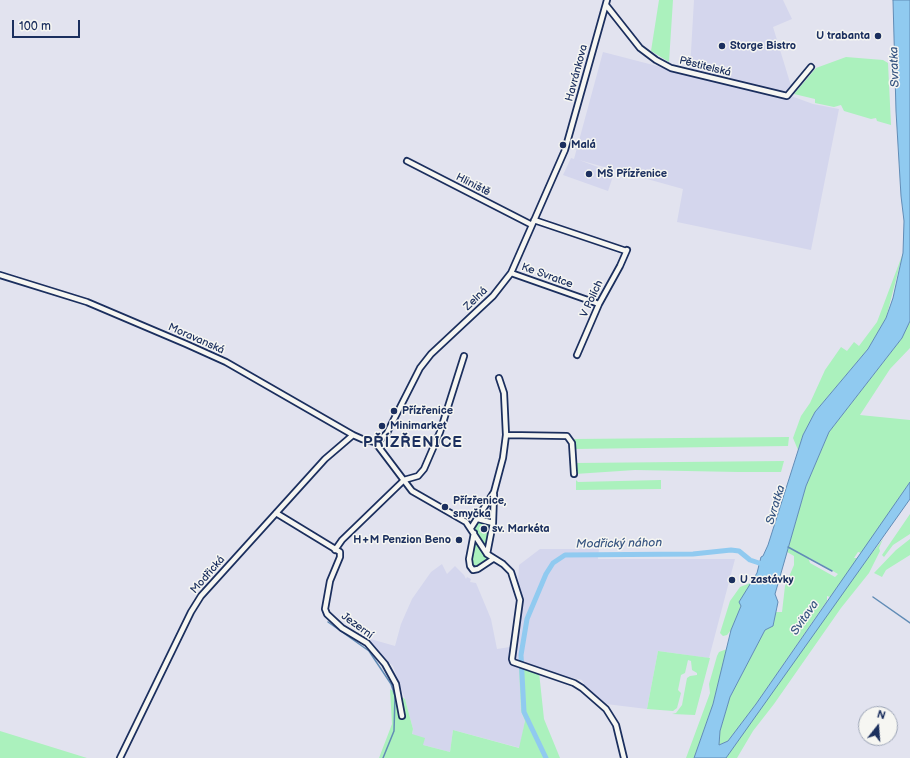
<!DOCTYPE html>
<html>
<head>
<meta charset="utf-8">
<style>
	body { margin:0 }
	#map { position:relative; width:910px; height:758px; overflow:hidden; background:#e2e3ef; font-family:"Balsamiq Sans",sans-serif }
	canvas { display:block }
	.north { position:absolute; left:858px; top:706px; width:40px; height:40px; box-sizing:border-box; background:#f6f6f2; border:1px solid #9ea6b7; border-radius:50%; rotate:17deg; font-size:11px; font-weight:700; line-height:16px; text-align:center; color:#1b2f5e }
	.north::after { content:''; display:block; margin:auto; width:14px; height:18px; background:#1b2f5e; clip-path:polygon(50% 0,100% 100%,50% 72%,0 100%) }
	.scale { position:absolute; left:12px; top:20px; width:68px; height:18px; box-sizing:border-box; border:2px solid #1b2f5e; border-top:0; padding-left:5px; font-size:12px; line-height:14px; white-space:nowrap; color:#1b2f5e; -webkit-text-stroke:3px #f6f6f2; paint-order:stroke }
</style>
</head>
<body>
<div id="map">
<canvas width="910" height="758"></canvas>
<div class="north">N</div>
<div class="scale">100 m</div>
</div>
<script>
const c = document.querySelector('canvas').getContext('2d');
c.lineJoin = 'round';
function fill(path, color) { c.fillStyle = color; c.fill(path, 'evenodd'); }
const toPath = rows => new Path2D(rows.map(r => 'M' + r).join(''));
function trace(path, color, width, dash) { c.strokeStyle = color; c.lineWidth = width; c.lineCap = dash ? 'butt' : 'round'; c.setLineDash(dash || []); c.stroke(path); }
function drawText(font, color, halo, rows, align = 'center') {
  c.font = font + ' "Balsamiq Sans",sans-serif'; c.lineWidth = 3; c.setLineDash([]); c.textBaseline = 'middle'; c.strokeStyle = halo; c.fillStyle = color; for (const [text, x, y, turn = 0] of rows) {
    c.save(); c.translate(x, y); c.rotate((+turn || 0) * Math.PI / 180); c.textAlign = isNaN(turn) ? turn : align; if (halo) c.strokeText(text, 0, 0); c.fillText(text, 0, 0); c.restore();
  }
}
fill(toPath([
	[694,0,783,0,792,19,773,27,792,89,789,92,785,93,690,69],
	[603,52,711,80,788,99,791,96,813,104,839,109,811,250,677,222,683,189,579,160,614,173,608,191,563,175,571,158,574,159],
	[540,549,599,549,598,559,735,559,709,658,658,651,647,709,606,704,585,686,582,680,520,667,521,711,525,721,520,748,453,730,450,752,423,745,412,734,413,729,405,699,393,666,365,641,367,638,395,646,401,624,412,599,431,572,442,564,447,574,455,566,464,575,466,579,467,577,471,579,470,582,476,583,491,619,497,649,510,647,514,623,516,625,519,565]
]), '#d4d6ed');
fill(toPath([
	[659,0,673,0,669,62,651,51],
	[846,57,883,60,888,63,891,125,877,121,876,118,871,119,844,111,841,105,834,107,815,103,815,99,794,94,816,68],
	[903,253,886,318,868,349,815,412,803,435,798,450,793,438,801,416,810,403,825,370,841,347,847,351,854,342,859,346,877,322],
	[910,321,910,348,890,369,860,415,910,420,910,482,862,553,858,552,854,558,858,558,851,569,830,597,827,596,827,601,756,704,728,741,719,745,720,731,730,697,765,630,773,626,776,612,782,612,785,586,794,565,794,556,787,552,806,486,829,432,902,338],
	[808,557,819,563,838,574,835,577,810,563],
	[789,437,788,446,574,449,573,439],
	[784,461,781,472,738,472,635,470,575,474,575,463],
	[576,480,578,482,661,480,661,489,576,490],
	[910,514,910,534,893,545,884,557,882,555],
	[479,522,487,523,491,527,486,549,474,528],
	[883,539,879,548,880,551,869,573,841,608,774,704,753,731,737,758,726,758,848,584],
	[910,539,910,555,886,570,882,577,874,573,896,550],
	[475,541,488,558,478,568,473,568,470,563],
	[753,582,739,602,741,606,731,630,727,635,723,636,720,633,730,601,740,587],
	[727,649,713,704,694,758,686,758,710,693,709,684,717,656,719,652],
	[658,651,710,658,695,715,672,714,676,713,682,705,687,678,690,676,697,675,697,673,692,670,691,661,688,660,685,673,681,675,678,690,681,693,677,708,673,711,647,709],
	[519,667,539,672,544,719,560,758,379,758,392,724,390,689,405,699,413,729,412,734,425,738,423,745,450,752,453,730,519,748,525,721,521,711],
	[0,731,87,758,0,758]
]), '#abf1bd');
const water = toPath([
	[893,0,910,0,910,321,902,338,829,432,806,486,775,594,778,602,773,626,765,630,730,697,720,731,719,745,728,741,756,704,910,482,910,499,726,758,694,758,713,704,731,630,741,606,739,602,757,573,761,557,763,556,768,545,803,435,815,412,868,349,886,318,893,298,903,253,904,221,901,196,896,111,893,0]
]);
fill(water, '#90caf0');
trace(water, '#618cb6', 1);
trace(toPath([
	[788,547,832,571],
	[873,597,910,623],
	[328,622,369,651,391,684,395,696,394,731,383,758]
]), '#618cb6', 1.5);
trace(toPath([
	[546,758,524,712,521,655,527,619,546,574,553,563,565,555,693,554,731,550,739,551,750,560,765,565]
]), '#90caf0', 5);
const minor = toPath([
	[606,5,640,48,656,60,671,68,787,96,811,67],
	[407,161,532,225],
	[534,220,626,251],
	[511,273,599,304],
	[0,275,87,302,186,344,226,362,353,435,362,439,375,442],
	[577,355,599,304,620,266,627,250],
	[506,435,567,436,572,443,574,474],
	[375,442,382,438,387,433,420,368,431,354,493,296,511,273,565,150,607,0],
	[375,442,412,491,466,522,487,554,503,564,511,572,520,600,512,659,513,662,574,683,582,688,606,709,616,725,624,758],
	[276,513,340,552,340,557,330,581,325,609,327,614,342,628,367,643,385,664,396,684,402,716],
	[478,519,493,523],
	[471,528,494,492,503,458,506,435,504,393,499,378],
	[474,533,469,559,470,566,473,570,478,569,493,559],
	[335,550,342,540,404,480,418,476,424,469,440,432,464,356],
	[487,554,493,523,494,494],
	[120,758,191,612,201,596,325,459,353,435]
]);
trace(minor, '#1b2f5e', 8);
trace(minor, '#f6f6f2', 4.5);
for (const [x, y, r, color] of [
	[878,36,4,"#1b2f5e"],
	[722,46,4,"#1b2f5e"],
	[563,145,4,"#1b2f5e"],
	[589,174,4,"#1b2f5e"],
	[394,411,4,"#1b2f5e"],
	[382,426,4,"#1b2f5e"],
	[445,507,4,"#1b2f5e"],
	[484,529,4,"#1b2f5e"],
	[459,540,4,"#1b2f5e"],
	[732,580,4,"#1b2f5e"]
]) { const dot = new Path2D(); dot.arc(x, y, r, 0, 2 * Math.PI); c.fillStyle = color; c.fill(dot); trace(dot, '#f6f6f2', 1.5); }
drawText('bold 11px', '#1b2f5e', '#f6f6f2', [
	["U trabanta",870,36,"right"],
	["Storge Bistro",730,46],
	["Malá",571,145],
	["MŠ Přízřenice",597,174],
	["Přízřenice",402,411],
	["Minimarket",390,426],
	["Přízřenice,",453,501],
	["smyčka",453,514],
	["sv. Markéta",492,529],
	["H+M Penzion Beno",451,540,"right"],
	["U zastávky",740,580]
], 'left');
drawText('11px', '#1b2f5e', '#f6f6f2', [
	["Pěstitelská",705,67,14],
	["Havránkova",577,73,-75],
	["Hliniště",473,185,27],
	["Ke Svratce",547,276,20],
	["Zelná",476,299,-44],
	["V Polích",592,299,-65],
	["Moravanská",196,339,24],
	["Modřická",208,575,-49],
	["Jezerní",357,626,36]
]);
drawText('italic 12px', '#385682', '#f6f6f2', [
	["Svratka",895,67,-92],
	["Svratka",776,505,-73],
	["Modřický náhon",619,544,-1],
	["Svitava",805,618,-55]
]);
c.letterSpacing = '1px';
drawText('bold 15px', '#1b2f5e', '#f6f6f2', [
	["PŘÍZŘENICE",413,443]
]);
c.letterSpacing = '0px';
</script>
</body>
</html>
